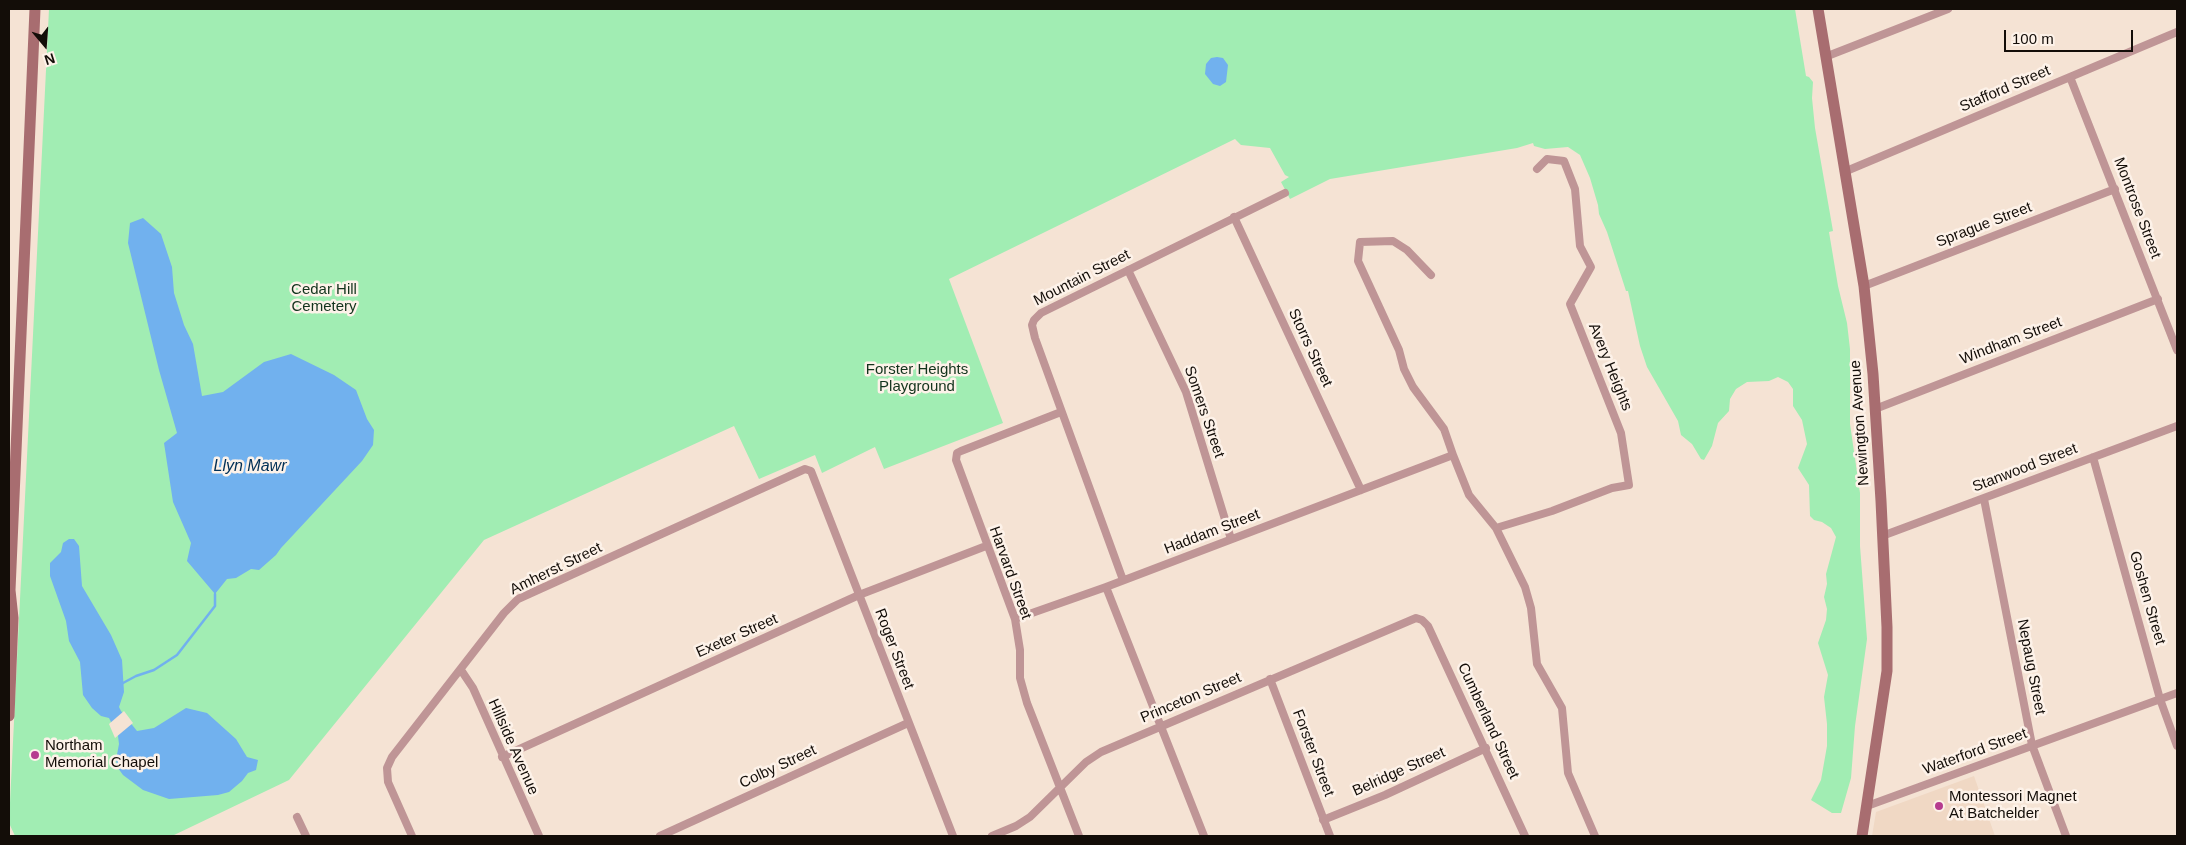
<!DOCTYPE html>
<html>
<head>
<meta charset="utf-8">
<style>
	body { margin:0 }
	#map { position:relative; width:2186px; height:845px; overflow:hidden; background:#f5e3d4; font-family:Arial,sans-serif }
	canvas { display:block }
	.frame { position:absolute; inset:0; border:10px solid #130d08; pointer-events:none }
	.north { position:absolute; left:20px; top:20px; width:50px; height:50px; -webkit-text-stroke:4px #fdf2e9; paint-order:stroke; rotate:162deg; font-size:14px; font-weight:700; line-height:20px; text-align:center; color:#130d08 }
	.north::after { content:''; display:block; margin:auto; width:18px; height:22px; background:#130d08; clip-path:polygon(50% 0,100% 100%,50% 72%,0 100%) }
	.scale { position:absolute; left:2004px; top:30px; width:129px; height:22px; box-sizing:border-box; border:2px solid #130d08; border-top:0; padding-left:6px; font-size:15px; line-height:18px; white-space:nowrap; color:#130d08; -webkit-text-stroke:4px #fdf2e9; paint-order:stroke }
</style>
</head>
<body>
<div id="map">
<canvas width="2186" height="845"></canvas>
<div class="frame"></div>
<div class="north">N</div>
<div class="scale">100 m</div>
</div>
<script>
const c = document.querySelector('canvas').getContext('2d');
c.lineJoin = 'round';
function fill(path, color) { c.fillStyle = color; c.fill(path, 'evenodd'); }
const toPath = rows => new Path2D(rows.map(r => 'M' + r).join(''));
function trace(path, color, width, dash) { c.strokeStyle = color; c.lineWidth = width; c.lineCap = dash ? 'butt' : 'round'; c.setLineDash(dash || []); c.stroke(path); }
function drawText(font, color, halo, rows, align = 'center') {
  c.font = font + ' Arial,sans-serif'; c.lineWidth = 5; c.setLineDash([]); c.textBaseline = 'middle'; c.strokeStyle = halo; c.fillStyle = color; for (const [text, x, y, turn = 0] of rows) {
    c.save(); c.translate(x, y); c.rotate((+turn || 0) * Math.PI / 180); c.textAlign = isNaN(turn) ? turn : align; if (halo) c.strokeText(text, 0, 0); c.fillText(text, 0, 0); c.restore();
  }
}
fill(toPath([
	[1974,776,1995,836,1872,836,1876,812]
]), '#f0d8c4');
fill(toPath([
	[49,9,1795,9,1806,76,1809,77,1813,82,1812,98,1815,128,1833,231,1829,232,1838,286,1847,323,1850,349,1850,424,1860,493,1860,546,1867,639,1855,726,1851,778,1841,813,1832,813,1811,800,1821,780,1827,746,1827,724,1824,697,1828,675,1818,643,1826,620,1827,609,1824,597,1827,584,1826,574,1836,537,1831,528,1822,522,1814,520,1810,516,1809,485,1798,468,1807,444,1802,420,1793,406,1793,389,1788,382,1778,377,1769,381,1747,382,1736,389,1730,399,1729,411,1718,423,1712,446,1704,460,1701,459,1692,444,1681,435,1678,421,1647,367,1640,346,1628,291,1626,291,1607,232,1599,214,1598,205,1590,178,1580,155,1568,147,1545,149,1534,146,1533,143,1517,148,1330,179,1290,199,1281,182,1289,177,1285,175,1270,148,1241,145,1235,139,949,279,1003,423,884,469,875,447,822,473,815,455,759,479,734,426,484,540,289,780,172,836,15,836,9,823]
]), '#a1edb3');
fill(toPath([
	[1217,57,1223,58,1228,65,1226,82,1220,86,1213,84,1205,74,1206,64,1211,58],
	[143,218,161,234,172,267,174,293,184,325,193,344,202,396,223,392,264,362,291,354,334,375,356,390,367,419,374,430,373,445,362,461,281,548,276,555,259,570,251,569,236,578,227,579,215,594,187,561,191,543,173,502,164,443,177,433,159,370,128,243,130,223],
	[69,539,74,539,79,546,82,586,111,635,122,660,124,692,119,707,121,711,137,731,154,728,186,708,207,713,236,739,247,757,258,760,256,770,248,773,242,781,229,792,218,795,169,799,143,790,123,775,118,768,116,760,119,744,118,736,109,718,101,716,92,708,83,695,80,662,69,641,66,621,50,576,50,563,61,552,63,543]
]), '#71b1ee');
fill(toPath([
	[124,711,133,723,115,738,109,724]
]), '#f5e3d4');
trace(toPath([
	[123,683,136,676,154,670,177,655,215,606,215,594]
]), '#71b1ee', 2.5);
trace(toPath([
	[1825,57,1948,9],
	[2070,77,2177,350],
	[1844,172,2177,32],
	[1234,217,1361,490],
	[1128,270,1186,392,1231,539],
	[1431,275,1407,250,1393,241,1360,242,1358,261,1399,350,1404,369,1413,387,1444,429,1453,455],
	[1864,286,2115,189],
	[1875,409,2158,299],
	[1061,412,961,451,957,453,956,460,1015,619,1020,650,1020,678,1027,703,1079,836],
	[2093,457,2160,699,2177,746],
	[1984,499,2032,745,2066,836],
	[1496,528,1552,511,1612,488,1629,485,1621,433,1570,304,1591,267,1580,246,1575,189,1564,161,1547,159,1537,169],
	[1882,536,2177,426],
	[1123,580,1035,338,1032,325,1034,320,1041,313,1285,193],
	[1106,587,1204,836],
	[1015,619,1106,587,1453,455,1469,495,1496,528,1525,587,1531,608,1537,664,1562,708,1568,773,1595,836],
	[461,670,473,688,539,836],
	[1270,679,1330,836],
	[502,757,859,595,986,546],
	[1867,806,2177,693],
	[297,817,306,836],
	[1323,820,1385,795,1486,748],
	[412,836,388,782,387,768,392,757,504,613,518,599,805,469,811,471,953,836],
	[660,836,908,723],
	[992,836,1016,826,1030,817,1086,762,1101,752,1416,618,1422,620,1428,626,1525,836]
]), '#bf9596', 8);
trace(toPath([
	[1818,9,1864,286,1873,374,1881,501,1887,627,1887,671,1862,836],
	[9,716,13,618,10,590,35,9]
]), '#a86d70', 11);
for (const [x, y, r, color] of [
	[35,755,5,"#b63c8f"],
	[1939,806,5,"#b63c8f"]
]) { const dot = new Path2D(); dot.arc(x, y, r, 0, 2 * Math.PI); c.fillStyle = color; c.fill(dot); trace(dot, '#fdf2e9', 2); }
drawText('15px', '#130d08', '#fdf2e9', [
	["Stafford Street",2005,89,-23],
	["Montrose Street",2137,208,69],
	["Sprague Street",1984,225,-21],
	["Mountain Street",1082,278,-27],
	["Windham Street",2011,341,-21],
	["Storrs Street",1310,348,65],
	["Avery Heights",1610,367,68],
	["Somers Street",1204,412,71],
	["Newington Avenue",1860,423,-94],
	["Stanwood Street",2025,468,-21],
	["Haddam Street",1212,532,-21],
	["Amherst Street",556,569,-26],
	["Harvard Street",1010,573,70],
	["Goshen Street",2147,598,74],
	["Exeter Street",737,636,-24],
	["Roger Street",894,649,69],
	["Nepaug Street",2031,667,79],
	["Princeton Street",1191,698,-23],
	["Cumberland Street",1488,721,65],
	["Hillside Avenue",513,747,66],
	["Waterford Street",1975,752,-20],
	["Forster Street",1313,753,69],
	["Colby Street",778,767,-25],
	["Belridge Street",1399,772,-24]
]);
drawText('15px', '#12331c', '#fdf2e9', [
	["Cedar Hill",324,290],
	["Cemetery",324,307],
	["Forster Heights",917,370],
	["Playground",917,387]
]);
drawText('15px', '#130d08', '#fdf2e9', [
	["Northam",45,746],
	["Memorial Chapel",45,763],
	["Montessori Magnet",1949,797],
	["At Batchelder",1949,814]
], 'left');
drawText('italic 16px', '#002f56', '#fdf2e9', [
	["Llyn Mawr",250,467]
]);
</script>
</body>
</html>
